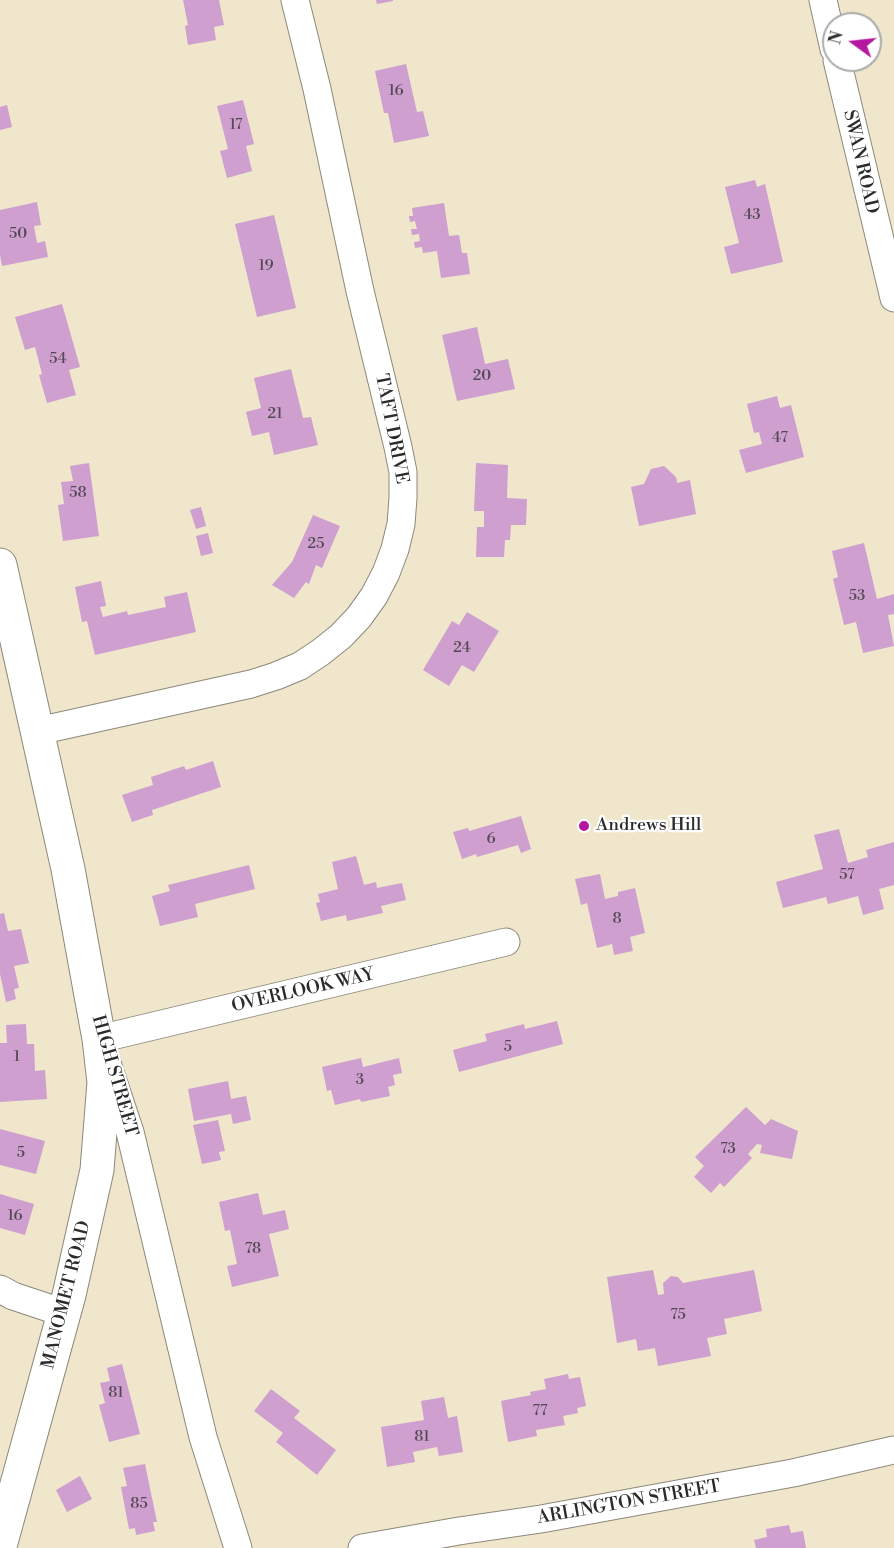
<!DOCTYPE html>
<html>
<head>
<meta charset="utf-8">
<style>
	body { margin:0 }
	#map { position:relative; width:894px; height:1548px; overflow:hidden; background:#efe6cb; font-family:"Libre Bodoni",serif }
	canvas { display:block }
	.north { position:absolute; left:822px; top:12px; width:60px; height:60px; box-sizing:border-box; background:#fff; border:2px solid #aaa; border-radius:50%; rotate:285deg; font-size:16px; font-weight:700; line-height:24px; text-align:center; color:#2b2b2b }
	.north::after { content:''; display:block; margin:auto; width:21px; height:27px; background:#b5179e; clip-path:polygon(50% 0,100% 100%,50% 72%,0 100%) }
</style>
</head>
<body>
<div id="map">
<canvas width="894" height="1548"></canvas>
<div class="north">N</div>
</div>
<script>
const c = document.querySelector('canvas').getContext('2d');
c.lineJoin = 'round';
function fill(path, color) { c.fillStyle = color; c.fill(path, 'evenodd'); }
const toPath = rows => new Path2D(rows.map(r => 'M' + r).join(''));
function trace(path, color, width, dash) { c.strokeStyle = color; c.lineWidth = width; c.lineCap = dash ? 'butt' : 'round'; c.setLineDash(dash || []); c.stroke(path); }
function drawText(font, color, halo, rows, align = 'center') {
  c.font = font + ' "Libre Bodoni",serif'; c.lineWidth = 4.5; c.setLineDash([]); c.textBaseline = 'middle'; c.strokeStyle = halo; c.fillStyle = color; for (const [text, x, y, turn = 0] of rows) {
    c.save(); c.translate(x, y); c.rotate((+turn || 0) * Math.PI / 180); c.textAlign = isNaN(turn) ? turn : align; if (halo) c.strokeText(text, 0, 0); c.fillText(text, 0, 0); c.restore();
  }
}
fill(toPath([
	[183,0,219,0,224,25,214,27,216,40,188,45,185,26,188,25],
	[376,0,393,0,393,1,377,4],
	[406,64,417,112,423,111,429,136,394,143,388,113,384,113,375,71],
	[243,100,254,144,246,146,252,171,227,178,220,151,228,149,217,106],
	[7,105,12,127,0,130,0,107],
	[755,180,757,187,765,184,783,262,731,274,724,247,739,243,725,187],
	[37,202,41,225,34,226,37,243,45,241,48,257,2,266,0,255,0,210],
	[444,203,449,236,459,235,462,253,467,253,470,274,441,278,437,251,423,253,422,247,415,248,414,242,420,241,419,234,412,235,411,229,417,229,415,221,410,222,409,216,413,216,412,208],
	[274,215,296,308,257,317,235,224],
	[62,304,80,367,69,370,76,395,47,403,39,375,42,374,35,347,25,350,15,317],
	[477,327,485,364,508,359,515,389,457,401,442,335],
	[291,369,303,418,311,417,318,445,274,455,269,432,252,436,246,412,261,408,254,378],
	[777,396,780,408,791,405,804,457,746,473,739,450,762,444,759,432,754,433,747,404],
	[89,463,99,536,63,541,58,505,64,504,61,482,73,481,70,466],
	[476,463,508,465,507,498,527,499,526,525,511,525,510,540,505,540,504,557,476,557,477,527,484,527,484,511,474,511],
	[664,466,676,477,677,483,690,480,696,514,639,526,631,487,644,484,651,469],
	[201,507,206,526,196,529,190,510],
	[313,515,340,526,322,568,316,565,309,584,306,582,294,598,272,585,292,562],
	[208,533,213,553,201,556,196,536],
	[864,543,877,599,894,594,894,614,888,615,894,646,863,653,856,622,844,625,833,579,838,577,832,551],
	[101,581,106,606,100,607,103,617,127,611,128,615,166,607,164,597,187,592,196,632,95,655,87,621,82,622,75,587],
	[467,612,499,631,474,672,462,665,449,686,423,670,452,621,459,625],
	[213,761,221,787,152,810,153,815,132,822,122,795,153,785,151,777,184,766,186,770],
	[521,816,531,849,521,853,518,845,477,857,476,854,462,859,453,832,468,828,469,831],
	[839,829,848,863,868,857,866,850,894,842,894,885,879,889,884,909,863,915,858,896,828,904,826,897,783,908,776,882,823,869,814,835],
	[356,856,364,885,376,882,377,888,402,883,406,900,381,906,383,913,347,921,346,915,321,921,316,903,320,902,318,894,338,889,332,862],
	[249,865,255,889,195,904,198,917,160,926,152,896,170,891,168,885],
	[600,874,605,899,618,896,618,892,635,888,645,933,630,937,633,951,614,955,612,944,597,948,587,903,581,905,575,879],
	[4,913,8,931,21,929,29,963,14,966,19,988,14,989,16,999,6,1002,0,974,0,914],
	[557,1021,563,1044,459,1072,453,1050,487,1041,485,1034,524,1024,525,1029],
	[26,1024,27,1044,34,1044,35,1071,45,1070,47,1099,0,1102,0,1043,7,1043,6,1025],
	[361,1058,363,1067,399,1058,402,1073,393,1075,395,1085,388,1087,390,1096,361,1102,360,1099,335,1105,331,1090,327,1091,322,1067],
	[228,1081,231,1099,246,1096,251,1120,233,1124,231,1114,194,1121,188,1089],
	[746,1107,765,1125,771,1119,798,1131,792,1159,760,1153,762,1145,757,1144,748,1154,752,1158,724,1187,720,1183,711,1193,694,1177,704,1166,695,1157],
	[218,1120,225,1151,219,1152,221,1160,202,1164,193,1125],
	[0,1129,45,1141,36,1174,0,1165],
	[258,1193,263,1215,285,1210,289,1229,269,1234,279,1276,232,1287,227,1266,237,1264,230,1230,225,1231,219,1202],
	[0,1194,34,1204,25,1235,0,1228],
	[653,1270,658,1295,664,1294,663,1283,671,1276,678,1277,683,1283,754,1270,762,1311,724,1319,727,1334,707,1338,711,1356,658,1366,655,1348,638,1351,636,1339,617,1343,607,1277],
	[122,1364,140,1434,109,1442,99,1405,105,1403,100,1383,110,1381,107,1368],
	[568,1374,569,1379,580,1377,586,1406,577,1408,578,1413,563,1416,565,1425,536,1430,537,1436,508,1442,501,1401,531,1395,530,1392,546,1389,544,1379],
	[271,1389,300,1411,294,1418,336,1450,317,1475,276,1442,283,1433,254,1411],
	[444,1397,448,1418,457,1416,463,1452,439,1456,437,1447,413,1452,415,1462,387,1467,381,1427,424,1420,421,1401],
	[145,1464,157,1522,153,1522,155,1531,136,1535,135,1528,129,1529,121,1487,127,1486,123,1468],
	[80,1476,92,1499,67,1512,56,1490],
	[789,1525,791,1533,803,1531,806,1548,756,1548,754,1540,767,1537,766,1529]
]), '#ce9fcf');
const street = toPath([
	[823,0,834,49],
	[837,60,894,298],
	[38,731,251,684,276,676,300,666,321,652,341,636,359,617,374,596,386,573,395,549,401,524,403,498,403,472,398,447,360,291,317,89,295,0],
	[0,1289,13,1296,64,1313],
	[238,1548,203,1437,130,1132,99,1039,506,942],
	[362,1548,459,1531,541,1519,793,1473,894,1450]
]);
const secondary = toPath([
	[0,565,68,869,99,1039,104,1082,97,1170,69,1295,0,1546]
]);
trace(street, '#8d887b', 29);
trace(secondary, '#8d887b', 35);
trace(street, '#fff', 27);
trace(secondary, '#fff', 33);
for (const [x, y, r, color] of [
	[584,826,6,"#b5179e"]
]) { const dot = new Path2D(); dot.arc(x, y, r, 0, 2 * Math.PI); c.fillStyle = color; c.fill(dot); trace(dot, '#fff', 2); }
drawText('15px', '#544854', null, [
	["16",396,91],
	["17",236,125],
	["43",752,215],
	["50",18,234],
	["19",266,266],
	["54",58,359],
	["20",482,376],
	["21",275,414],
	["47",780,438],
	["58",78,493],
	["25",316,544],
	["53",857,596],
	["24",462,648],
	["6",491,839],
	["57",847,875],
	["8",617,919],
	["5",508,1047],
	["1",17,1057],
	["3",360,1080],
	["73",728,1149],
	["5",21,1153],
	["16",15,1216],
	["78",253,1249],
	["75",678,1315],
	["81",116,1393],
	["77",540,1411],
	["81",422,1437],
	["85",139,1504]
]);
drawText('18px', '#2b2b2b', '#fff', [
	["SWAN ROAD",860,162,77],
	["TAFT DRIVE",391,429,79],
	["OVERLOOK WAY",303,991,-13],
	["HIGH STREET",114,1076,74],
	["MANOMET ROAD",67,1295,-76],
	["ARLINGTON STREET",629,1503,-10]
]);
drawText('18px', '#2b2b2b', '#fff', [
	["Andrews Hill",596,826]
], 'left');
</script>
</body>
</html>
